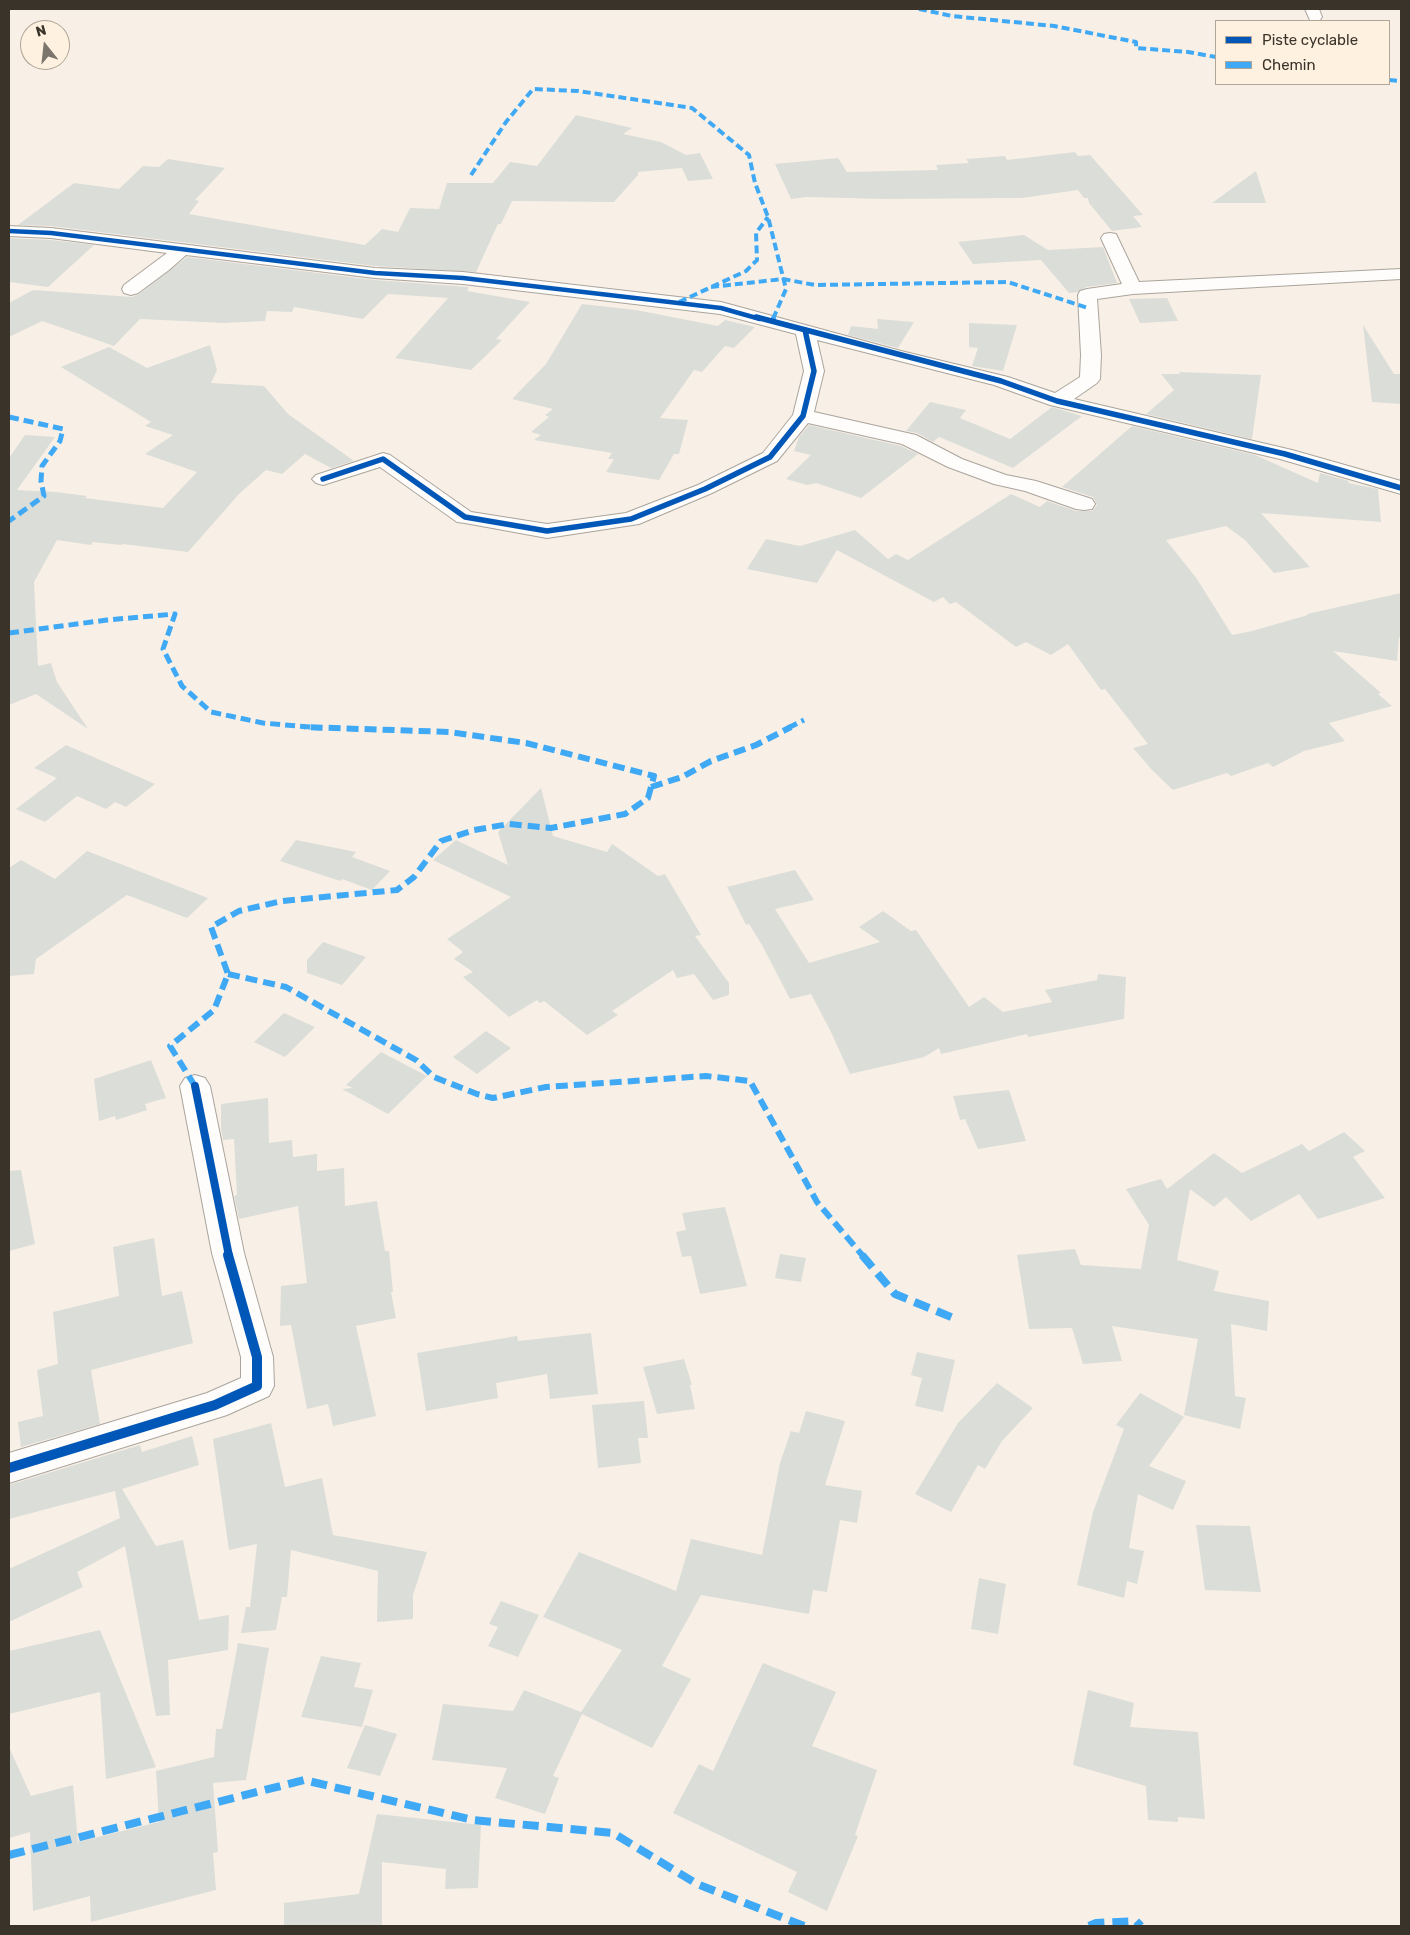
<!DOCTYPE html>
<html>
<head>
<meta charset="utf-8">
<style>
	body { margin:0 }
	#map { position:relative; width:1410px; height:1935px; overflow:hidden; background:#f8f0e6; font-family:Rubik,sans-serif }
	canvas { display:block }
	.frame { position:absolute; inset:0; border:10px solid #39332a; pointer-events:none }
	.legend { position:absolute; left:1215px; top:20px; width:175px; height:65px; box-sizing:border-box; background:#fff1df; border:1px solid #b0a597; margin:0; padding:6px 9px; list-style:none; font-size:15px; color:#39332a }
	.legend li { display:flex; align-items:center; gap:10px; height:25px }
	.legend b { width:25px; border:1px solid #b0a597 }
	.north { position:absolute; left:20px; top:20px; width:50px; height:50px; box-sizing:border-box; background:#fff1df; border:1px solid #b0a597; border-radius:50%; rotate:344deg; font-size:14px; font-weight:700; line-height:20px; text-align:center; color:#39332a }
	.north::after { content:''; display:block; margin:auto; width:18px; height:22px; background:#7c756c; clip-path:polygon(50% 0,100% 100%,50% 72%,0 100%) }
</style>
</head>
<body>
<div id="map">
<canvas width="1410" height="1935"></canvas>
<div class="frame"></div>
<ul class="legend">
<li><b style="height:6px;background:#0057b8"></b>Piste cyclable</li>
<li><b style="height:6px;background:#3fa9f5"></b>Chemin</li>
</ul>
<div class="north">N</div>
</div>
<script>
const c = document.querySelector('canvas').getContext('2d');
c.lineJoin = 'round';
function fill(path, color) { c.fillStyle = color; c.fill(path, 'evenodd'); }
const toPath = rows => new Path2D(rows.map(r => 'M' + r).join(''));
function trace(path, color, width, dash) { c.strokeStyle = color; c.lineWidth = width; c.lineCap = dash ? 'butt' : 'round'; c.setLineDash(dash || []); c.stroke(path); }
fill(toPath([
	[576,115,632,128,623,134,661,142,686,155,700,153,713,179,688,181,682,168,638,172,638,175,614,202,512,201,501,224,498,224,476,272,375,266,51,226,18,225,74,183,119,189,143,166,159,167,168,159,225,168,195,200,199,201,189,214,365,245,382,229,398,232,410,208,439,209,447,183,493,183,510,162,537,166],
	[1075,152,1078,156,1090,155,1143,215,1133,216,1142,227,1112,231,1089,203,1088,198,1084,198,1078,190,1022,198,883,199,806,197,791,199,775,164,838,158,847,172,938,170,936,165,969,163,966,159,1005,156,1007,160],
	[1256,171,1266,203,1212,203],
	[1024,235,1048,250,1103,247,1117,283,1086,287,1078,292,1069,293,1041,260,973,264,958,242],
	[9,238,51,240,94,245,48,287,9,282],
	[187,257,375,280,469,287,467,291,530,302,496,339,502,340,471,370,395,358,448,298,388,294,363,319,294,307,292,312,267,311,265,321,223,323,140,319,114,346,42,321,9,337,9,303,33,290,132,297,139,294],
	[1167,298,1178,321,1140,323,1129,299],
	[582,304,636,310,718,326,725,320,755,327,734,348,725,346,702,372,694,370,660,418,688,420,679,454,674,454,659,480,606,472,614,459,608,459,612,453,534,440,541,435,531,432,549,417,545,415,553,409,512,399,546,364],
	[877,319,914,322,898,348,848,335,851,326,878,329],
	[969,323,1017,325,1003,371,972,366,978,348,969,347],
	[1363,325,1394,374,1401,374,1401,404,1372,402],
	[210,345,217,370,211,383,264,386,288,414,354,461,331,468,305,454,282,474,266,470,239,494,188,552,123,544,121,545,93,542,91,545,57,540,34,582,38,666,51,663,57,682,88,729,36,694,9,705,9,458,25,435,55,437,17,490,56,492,87,496,85,498,163,508,197,472,145,454,173,435,145,426,151,422,61,367,109,347,147,368],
	[1179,372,1261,375,1252,439,1146,414,1174,390,1161,374,1180,374],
	[930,402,966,410,960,418,1010,439,1052,407,1082,416,1013,468,939,437,933,442,917,433,906,431],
	[809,425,901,446,918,454,861,498,816,483,807,485,786,479,811,455,794,451,799,437],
	[1132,426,1255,455,1318,483,1320,473,1349,481,1348,483,1378,489,1381,522,1261,513,1310,567,1274,573,1245,540,1226,526,1166,540,1197,579,1232,635,1252,631,1308,615,1307,614,1401,593,1401,637,1399,637,1397,661,1333,651,1381,693,1378,694,1392,706,1329,723,1345,741,1304,751,1273,767,1268,763,1231,776,1227,773,1173,790,1152,770,1133,748,1148,744,1105,689,1101,690,1068,644,1051,655,1026,642,1016,647,956,602,950,604,943,597,934,602,837,550,817,583,747,569,766,539,800,546,855,530,888,559,896,554,908,560,1011,494,1040,507,1047,501,1076,511,1092,511,1097,505,1093,497,1062,487],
	[66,745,155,784,126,807,115,802,106,809,77,796,45,822,16,809,57,778,34,768],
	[541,788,553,836,607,852,612,844,658,876,665,874,701,935,695,936,729,983,729,995,713,1000,694,974,677,978,673,970,612,1011,618,1015,587,1035,544,1001,540,1003,537,1000,509,1017,463,977,473,972,454,959,463,952,447,939,511,897,433,860,456,840,508,865,498,832],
	[296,840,356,852,352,857,390,871,372,890,342,879,340,881,280,861],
	[87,851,208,898,187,918,127,895,36,959,34,974,9,976,9,868,21,860,55,879],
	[795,870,814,900,775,909,809,963,880,942,859,927,883,911,911,931,916,930,969,1007,984,997,1003,1012,1052,1002,1045,990,1097,980,1098,974,1126,977,1124,1019,1028,1037,1027,1034,941,1054,939,1048,924,1057,850,1074,831,1032,811,994,790,999,762,945,749,924,746,925,727,887],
	[323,942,366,957,342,985,307,973,307,960],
	[284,1013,315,1027,285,1057,254,1042],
	[486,1031,511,1048,477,1074,453,1057],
	[381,1052,427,1076,388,1114,342,1089,353,1088,346,1085],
	[151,1060,166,1098,145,1104,147,1110,116,1120,115,1116,99,1121,94,1079],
	[1009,1090,1026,1141,978,1149,965,1119,960,1120,953,1096],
	[268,1098,269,1143,292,1140,293,1157,317,1154,317,1171,344,1168,345,1206,377,1201,385,1251,389,1251,393,1292,391,1292,396,1318,356,1326,376,1416,333,1426,328,1404,307,1409,291,1325,280,1326,281,1286,307,1283,298,1206,239,1219,234,1196,237,1195,234,1139,223,1140,221,1129,221,1104],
	[1344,1132,1365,1151,1353,1157,1385,1198,1318,1219,1299,1194,1251,1221,1226,1197,1214,1207,1190,1189,1177,1260,1219,1271,1214,1291,1269,1301,1267,1331,1231,1324,1235,1396,1246,1398,1240,1429,1184,1415,1198,1339,1112,1326,1122,1361,1083,1364,1072,1328,1029,1329,1017,1255,1075,1249,1081,1265,1141,1269,1149,1225,1126,1189,1161,1179,1167,1189,1214,1153,1242,1173,1302,1144,1309,1151],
	[21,1170,35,1244,9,1251,9,1171],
	[725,1207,747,1286,700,1294,691,1256,682,1257,676,1232,686,1230,682,1213],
	[154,1238,162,1296,182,1291,193,1343,91,1370,100,1424,21,1447,18,1422,43,1416,37,1370,58,1364,53,1312,119,1296,113,1247],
	[780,1254,806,1258,801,1282,775,1278],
	[591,1333,598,1394,550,1399,547,1374,496,1383,498,1398,426,1411,417,1353,517,1336,518,1341],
	[917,1352,955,1360,943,1412,915,1406,922,1378,911,1375],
	[684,1359,692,1385,690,1385,695,1409,657,1414,643,1367],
	[997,1383,1033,1408,1002,1441,985,1469,978,1465,951,1512,915,1494,958,1423],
	[1140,1393,1184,1417,1149,1466,1186,1481,1173,1510,1138,1494,1129,1548,1144,1551,1137,1584,1127,1581,1124,1598,1077,1585,1093,1512,1124,1429,1116,1425],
	[644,1401,648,1438,638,1438,641,1463,598,1468,592,1405],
	[806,1411,845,1421,825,1485,862,1491,857,1523,840,1520,827,1592,813,1590,809,1614,701,1595,662,1666,691,1679,652,1748,582,1714,553,1776,559,1778,545,1814,495,1798,507,1768,432,1760,443,1704,513,1711,524,1690,581,1712,622,1650,543,1617,579,1552,676,1591,691,1539,762,1555,780,1463,791,1431,799,1433],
	[271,1423,285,1487,322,1478,333,1535,427,1552,413,1595,413,1619,377,1622,378,1571,291,1550,287,1597,282,1597,276,1630,241,1633,246,1607,250,1607,257,1544,229,1550,213,1439],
	[192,1436,199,1465,122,1489,156,1546,183,1540,199,1620,229,1615,228,1650,168,1660,170,1715,156,1716,125,1546,77,1572,83,1587,9,1622,9,1569,120,1518,115,1491,9,1519,9,1485,140,1445,142,1452],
	[1196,1525,1250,1526,1261,1592,1205,1590],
	[979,1578,1006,1584,998,1634,971,1629],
	[501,1601,539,1615,518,1657,488,1646,498,1627,489,1624],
	[100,1630,156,1767,106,1779,100,1692,9,1714,9,1651],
	[238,1643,269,1648,246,1780,213,1783,218,1852,213,1853,216,1890,91,1922,90,1896,33,1911,30,1832,9,1838,9,1747,31,1796,73,1785,78,1842,159,1822,156,1771,214,1757,216,1729,222,1729],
	[321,1656,361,1663,354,1687,373,1690,362,1727,301,1717],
	[763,1663,836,1692,812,1746,877,1770,855,1835,858,1836,827,1911,788,1892,797,1872,673,1813,699,1764,713,1771],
	[1088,1690,1134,1703,1130,1727,1198,1732,1205,1819,1178,1817,1178,1822,1148,1820,1146,1786,1073,1765],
	[365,1725,397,1734,380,1776,347,1768],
	[377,1814,481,1825,478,1888,445,1889,446,1869,382,1862,382,1926,284,1926,284,1903,359,1894]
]), '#dbddd8');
const minor = toPath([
	[1305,9,1319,9,1322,17,1320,20,1310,20,1305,9],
	[9,226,51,228,375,268,463,272,721,302,901,351,1008,377,1055,393,1080,377,1081,355,1078,295,1080,291,1087,289,1122,284,1101,238,1104,234,1110,233,1116,234,1139,282,1401,269,1401,279,1133,294,1097,299,1101,355,1100,379,1097,383,1074,399,1292,450,1401,481,1401,494,1280,459,1050,405,994,385,817,340,824,371,814,412,916,435,962,459,1006,475,1036,481,1092,499,1095,504,1092,509,1084,510,1076,509,1025,491,994,484,948,467,902,444,808,423,777,461,712,493,639,524,547,538,465,523,457,522,380,467,323,485,316,483,312,479,316,475,383,453,390,455,471,512,547,524,626,513,698,485,763,453,793,415,804,371,796,334,720,314,463,284,375,278,186,255,169,270,138,293,131,295,124,293,122,289,124,285,167,253,51,238,9,236,9,226],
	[195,1075,205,1078,210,1086,244,1253,273,1357,274,1386,269,1396,227,1415,9,1483,9,1453,207,1393,241,1378,241,1357,212,1253,180,1086,185,1078,195,1075]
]);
trace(minor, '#aaa49c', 2);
fill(minor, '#fefdfb');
trace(toPath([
	[919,9,952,16,1054,26,1136,42,1136,48,1188,52,1216,57],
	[1389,80,1401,81],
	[471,175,506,122,533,89,578,91,692,108,749,155,755,183,768,217,786,289,773,319],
	[711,287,783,279,815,285,1008,282,1088,308],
	[679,302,746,271,757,260,756,233,768,217]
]), '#3fa9f5', 4, [8, 4]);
trace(toPath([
	[772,322,774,317],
	[9,417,63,429,60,441,42,466,41,481,44,496,9,521],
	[9,633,107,620,175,614,163,649,182,686,211,712,263,723,321,728],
	[788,728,804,720]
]), '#3fa9f5', 5, [10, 5]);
trace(toPath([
	[651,787,682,777,711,761,756,745,791,727],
	[228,974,286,987,416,1060,434,1077,477,1094,493,1098,546,1087,706,1076,750,1081,817,1202,863,1256],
	[195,1086,170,1046,214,1010,228,974,211,927,239,911,282,901,397,890,414,877,441,841,474,830,509,824,551,828,625,814,648,798,654,776,526,743,449,732,304,727]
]), '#3fa9f5', 6, [12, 6]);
trace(toPath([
	[862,1255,895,1294,956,1319],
	[9,1855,304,1780,473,1820,613,1833,697,1884,804,1926],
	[1089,1926,1096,1923,1136,1921,1141,1926]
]), '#3fa9f5', 8, [16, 8]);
trace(toPath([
	[9,231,51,233,375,273,463,278,721,308,760,319]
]), '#0057b8', 4.5);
trace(toPath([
	[756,317,1001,381,1057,401,1285,454,1401,488],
	[323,479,383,459,465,517,547,531,631,519,705,489,770,457,803,416,814,371,805,330]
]), '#0057b8', 5.5);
trace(toPath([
	[195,1086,229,1256]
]), '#0057b8', 8);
trace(toPath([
	[9,1468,215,1405,257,1386,257,1357,228,1255]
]), '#0057b8', 10);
</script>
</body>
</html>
